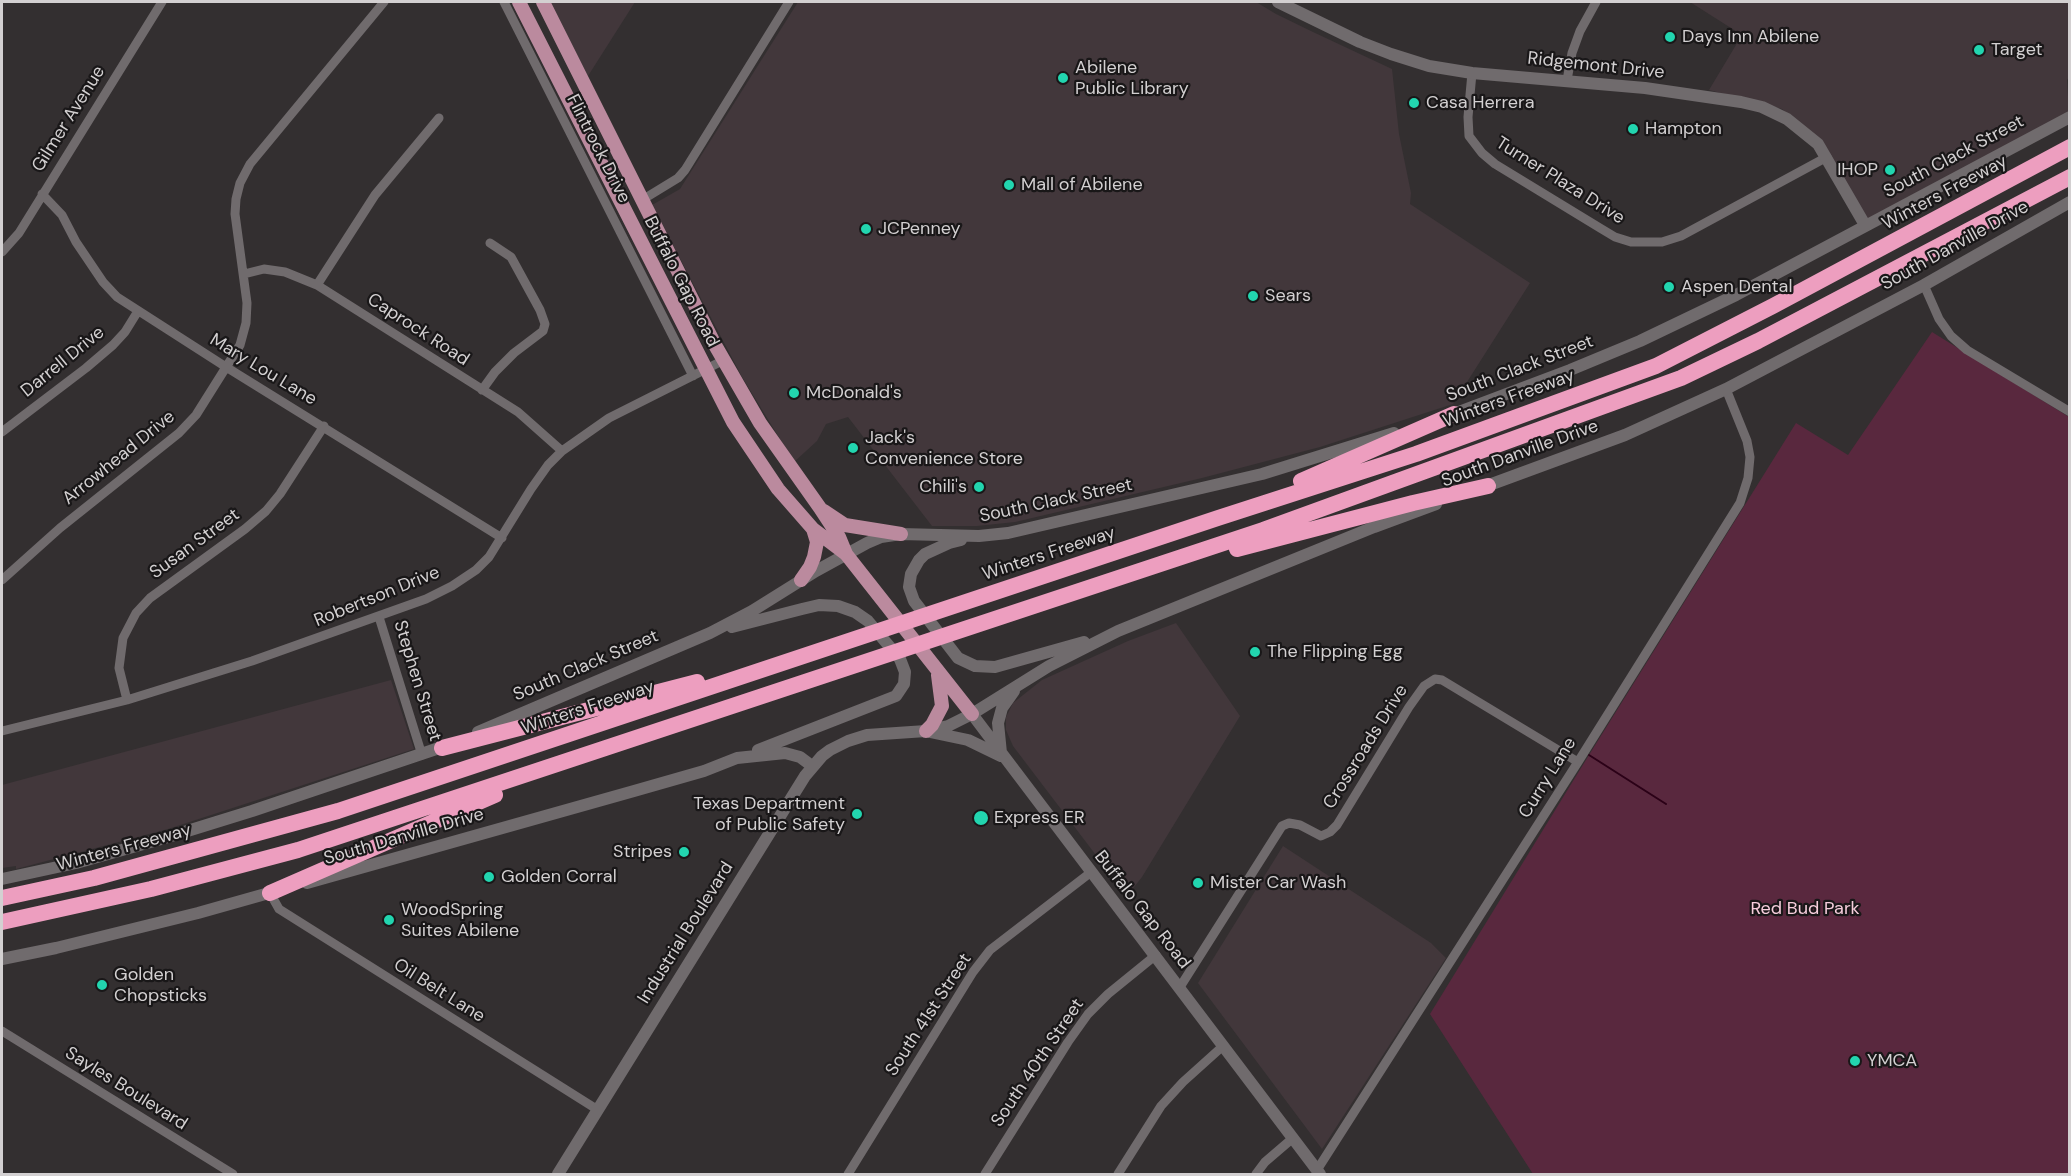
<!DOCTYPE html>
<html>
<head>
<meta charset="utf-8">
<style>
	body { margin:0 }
	#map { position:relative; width:2071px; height:1176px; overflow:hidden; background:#332f30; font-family:"DM Sans",sans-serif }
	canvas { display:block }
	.frame { position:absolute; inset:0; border:3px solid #d3d0d1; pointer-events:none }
</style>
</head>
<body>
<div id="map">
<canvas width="2071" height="1176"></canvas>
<div class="frame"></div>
</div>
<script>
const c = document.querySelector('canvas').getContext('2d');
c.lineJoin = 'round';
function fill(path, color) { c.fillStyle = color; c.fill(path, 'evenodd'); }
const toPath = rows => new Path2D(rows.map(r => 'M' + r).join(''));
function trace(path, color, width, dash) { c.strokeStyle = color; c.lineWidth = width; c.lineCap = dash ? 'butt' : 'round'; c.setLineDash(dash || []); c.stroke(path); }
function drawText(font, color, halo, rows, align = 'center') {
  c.font = font + ' "DM Sans",sans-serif'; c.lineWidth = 4.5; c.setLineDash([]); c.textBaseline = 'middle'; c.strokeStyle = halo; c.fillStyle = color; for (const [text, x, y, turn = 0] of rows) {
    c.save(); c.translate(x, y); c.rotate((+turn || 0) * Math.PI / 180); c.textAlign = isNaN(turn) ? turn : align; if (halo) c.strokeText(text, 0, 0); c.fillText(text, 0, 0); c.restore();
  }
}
fill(toPath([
	[549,2,635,2,588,76],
	[798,2,1256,2,1276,14,1313,32,1392,69,1399,134,1411,193,1410,204,1530,283,1453,404,1320,447,1202,478,1015,522,977,526,932,526,848,417,826,424,817,441,794,462,742,377,652,205,680,189],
	[1690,2,2067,2,2070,3,2070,76,2067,80,2069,113,1867,221,1824,145,1782,109,1709,90,1742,35],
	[1176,623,1240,716,1142,877,1127,896,1013,746,1006,730,1006,717,1013,703,1042,680,1128,641],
	[391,680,414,749,168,829,16,869,16,866,2,868,2,785],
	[1283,846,1431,943,1446,958,1322,1149,1198,983]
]), '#42373b');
fill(toPath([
	[1932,332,2069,417,2069,1174,1533,1174,1430,1014,1589,755,1796,423,1848,455]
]), '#59283e');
trace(toPath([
	[1589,755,1666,804]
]), '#2b0117', 2);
trace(toPath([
	[504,2,693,376],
	[1472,73,1468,117,1469,136,1482,153,1495,164,1600,228,1615,237,1631,242,1662,242,1681,236,1827,157],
	[1567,80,1572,53,1580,31,1596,2],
	[42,194,62,215,76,242,103,282,117,297,226,367,502,538],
	[642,200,678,178,685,170,789,2],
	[2,252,19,233,162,2],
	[244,274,264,269,285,272,317,285,518,412,562,451],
	[317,285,375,195,439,118],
	[1924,285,1939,319,1951,336,1967,350,2070,412],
	[482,390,495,372,514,353,543,331,545,324,540,310,511,257,490,243],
	[2,432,86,368,113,345,125,332,138,311],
	[2,580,60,528,179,433,196,415,240,345,246,323,247,303,235,214,236,199,240,183,250,164,384,2],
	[379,617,422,755],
	[127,700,119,668,123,638,136,613,150,598,245,529,266,511,280,494,324,426],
	[2,731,127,700,252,661,426,599,452,586,476,570,489,557,531,489,548,465,562,451,609,418,724,360],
	[270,893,279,909,598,1110],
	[1180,987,1282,826,1289,823,1300,825,1321,836,1330,832,1337,825,1409,707,1424,686,1435,679,1442,680,1578,762],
	[2,1031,233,1174],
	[1317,1170,1578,762,1740,503,1748,478,1750,457,1747,441,1726,389],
	[848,1174,973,972,990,950,1090,873],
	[985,1174,1068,1042,1088,1014,1108,994,1156,955],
	[1118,1174,1161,1106,1183,1082,1223,1046],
	[1256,1174,1265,1162,1293,1138]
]), '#706b6d', 9);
trace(toPath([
	[1278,2,1360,42,1391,54,1429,66,1472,73,1645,88,1741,102,1762,107,1787,119,1818,144,1865,225],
	[1448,416,1570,370,1640,341,1736,295,2070,117],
	[1481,488,1625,435,1726,389,1924,285,2070,202],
	[961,540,949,543,925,554,919,560,911,574,909,587,914,601,958,658,975,666,995,667,1084,642],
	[732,627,802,609,819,605,838,606,855,612,868,621,900,659,905,672,904,684,896,696,758,750],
	[972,714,1320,1174],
	[478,732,710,633,752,611,816,571,867,543,881,537,901,534,979,536,1008,533,1262,474,1394,433],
	[930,732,968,740,1001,756],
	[1001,753,998,723,1002,708,1014,691],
	[2,879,76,863,168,837,252,811,448,745],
	[307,883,634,791,704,771,737,758,785,753,800,757,812,766],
	[2,959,56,948,198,913,276,891],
	[558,1174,805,776,822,756,830,750,848,741,867,735,926,731,948,726,972,714,1049,666,1118,631,1374,527,1436,504]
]), '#706b6d', 12);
trace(toPath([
	[519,2,733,422,778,489,813,529,846,554],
	[543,2,715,345,760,423,820,508,839,537,846,554,972,714],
	[824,511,845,525,901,534],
	[801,580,810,567,814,557,817,542,813,529],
	[926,731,932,725,942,706,938,675]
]), '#bb8a9e', 14);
trace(toPath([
	[1301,481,1454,414],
	[1237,549,1413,503,1488,486],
	[442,748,697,682],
	[270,893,495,795],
	[2,898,94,878,338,811,1218,518,1416,454,1656,366,1773,306,2070,147],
	[2,922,151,889,298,850,1263,530,1681,378,1758,341,2070,177]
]), '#ed9ebf', 16);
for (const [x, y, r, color] of [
	[1670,37,6,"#22d5af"],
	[1979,50,6,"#22d5af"],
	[1063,78,6,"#22d5af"],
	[1414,103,6,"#22d5af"],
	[1633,129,6,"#22d5af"],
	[1890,170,6,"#22d5af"],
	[1009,185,6,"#22d5af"],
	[866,229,6,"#22d5af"],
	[1669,287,6,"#22d5af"],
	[1253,296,6,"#22d5af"],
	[794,393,6,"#22d5af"],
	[853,448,6,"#22d5af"],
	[979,487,6,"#22d5af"],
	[1255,652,6,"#22d5af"],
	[857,814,6,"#22d5af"],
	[981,818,8,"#22d5af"],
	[684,852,6,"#22d5af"],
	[489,877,6,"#22d5af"],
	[1198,883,6,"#22d5af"],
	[389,920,6,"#22d5af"],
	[102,985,6,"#22d5af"],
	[1855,1061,6,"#22d5af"]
]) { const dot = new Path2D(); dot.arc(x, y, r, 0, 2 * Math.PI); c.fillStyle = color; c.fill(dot); trace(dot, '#191718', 2); }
drawText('18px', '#d3d0d1', '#191718', [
	["Days Inn Abilene",1682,37],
	["Target",1991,50],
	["Abilene",1075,68],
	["Public Library",1075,89],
	["Casa Herrera",1426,103],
	["Hampton",1645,129],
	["IHOP",1878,170,"right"],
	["Mall of Abilene",1021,185],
	["JCPenney",878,229],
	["Aspen Dental",1681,287],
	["Sears",1265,296],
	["McDonald's",806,393],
	["Jack's",865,438],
	["Convenience Store",865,459],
	["Chili's",967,487,"right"],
	["The Flipping Egg",1267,652],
	["Texas Department",845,804,"right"],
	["of Public Safety",845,825,"right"],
	["Express ER",994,818],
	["Stripes",672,852,"right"],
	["Golden Corral",501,877],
	["Mister Car Wash",1210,883],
	["WoodSpring",401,910],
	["Suites Abilene",401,931],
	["Golden",114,975],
	["Chopsticks",114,996],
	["YMCA",1867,1061]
], 'left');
drawText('18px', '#d3d0d1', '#191718', [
	["Ridgemont Drive",1596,66,6],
	["Gilmer Avenue",69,119,-58],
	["Flintrock Drive",598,149,63],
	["South Clack Street",1954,157,-28],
	["Turner Plaza Drive",1560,181,32],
	["Winters Freeway",1945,193,-28],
	["South Danville Drive",1955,246,-29],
	["Buffalo Gap Road",681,282,63],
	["Caprock Road",418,330,33],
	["Darrell Drive",63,362,-39],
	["South Clack Street",1520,369,-21],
	["Mary Lou Lane",263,370,31],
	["Winters Freeway",1509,399,-20],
	["South Danville Drive",1520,454,-20],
	["Arrowhead Drive",119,458,-39],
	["South Clack Street",1056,501,-12],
	["Susan Street",195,544,-36],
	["Winters Freeway",1049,554,-18],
	["Robertson Drive",377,597,-22],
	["South Clack Street",586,666,-23],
	["Stephen Street",417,681,73],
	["Winters Freeway",588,708,-18],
	["Crossroads Drive",1366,747,-58],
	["Curry Lane",1548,778,-58],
	["South Danville Drive",404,837,-16],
	["Winters Freeway",124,848,-15],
	["Buffalo Gap Road",1142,910,52],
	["Industrial Boulevard",686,933,-58],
	["Oil Belt Lane",439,991,32],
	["South 41st Street",929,1015,-57],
	["South 40th Street",1038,1063,-56],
	["Sayles Boulevard",126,1089,32]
]);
drawText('18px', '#f6cddc', '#191718', [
	["Red Bud Park",1805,909]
]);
</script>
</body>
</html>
